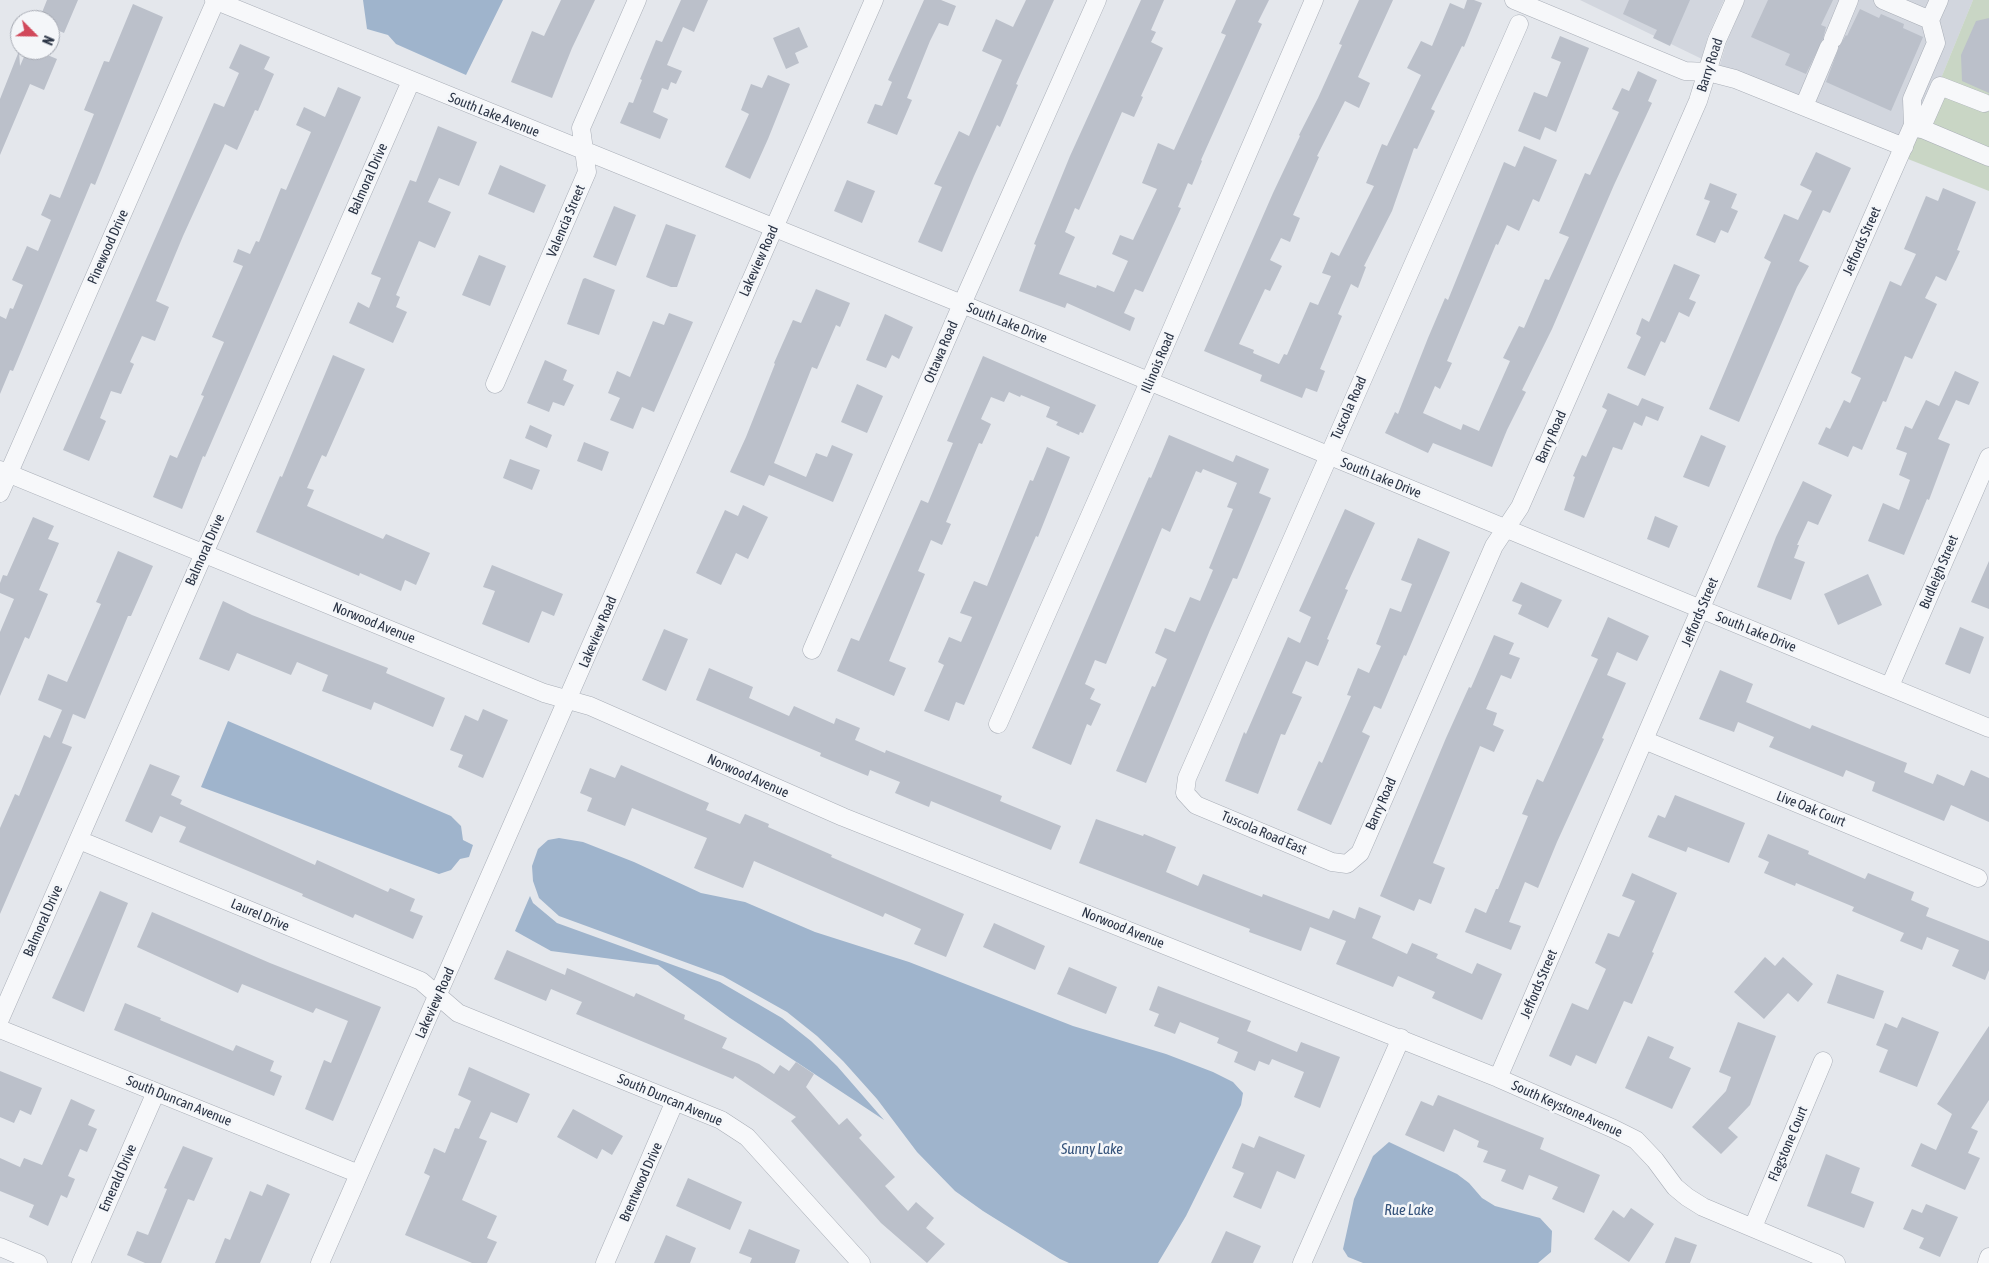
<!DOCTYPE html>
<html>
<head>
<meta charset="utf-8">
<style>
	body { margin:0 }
	#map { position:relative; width:1989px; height:1263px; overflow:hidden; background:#e4e7ec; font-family:"Asap Condensed",sans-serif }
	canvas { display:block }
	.north { position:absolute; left:10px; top:10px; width:50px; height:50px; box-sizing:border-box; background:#f4f6f9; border:1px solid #a4a8b1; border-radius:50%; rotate:113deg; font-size:14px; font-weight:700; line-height:20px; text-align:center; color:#2b3445 }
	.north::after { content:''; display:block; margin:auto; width:18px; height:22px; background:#d1495b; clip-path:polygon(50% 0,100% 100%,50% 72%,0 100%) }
</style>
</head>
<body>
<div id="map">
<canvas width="1989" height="1263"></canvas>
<div class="north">N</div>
</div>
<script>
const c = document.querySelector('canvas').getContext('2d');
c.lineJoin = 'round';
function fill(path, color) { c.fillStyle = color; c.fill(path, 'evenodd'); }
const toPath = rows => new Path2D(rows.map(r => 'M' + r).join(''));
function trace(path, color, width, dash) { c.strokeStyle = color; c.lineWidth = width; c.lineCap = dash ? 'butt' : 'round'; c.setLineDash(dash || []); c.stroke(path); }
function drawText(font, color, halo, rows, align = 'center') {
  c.font = font + ' "Asap Condensed",sans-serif'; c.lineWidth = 5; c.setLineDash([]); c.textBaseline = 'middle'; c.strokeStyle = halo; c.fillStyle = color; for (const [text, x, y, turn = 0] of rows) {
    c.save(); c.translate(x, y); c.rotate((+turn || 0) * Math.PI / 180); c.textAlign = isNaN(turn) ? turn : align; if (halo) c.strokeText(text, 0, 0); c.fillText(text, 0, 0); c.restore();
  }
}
fill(toPath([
	[1580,0,1724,0,1708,36,1702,59],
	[1745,0,1973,0,1915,142,1898,135,1891,151,1719,68,1726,44]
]), '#d2d6de');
fill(toPath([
	[1973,0,1989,0,1989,191,1908,159]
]), '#c9d6c5');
fill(toPath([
	[363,0,503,0,466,75,396,44,388,35,367,29],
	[228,721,451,816,461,826,463,840,473,845,469,857,460,859,451,870,439,874,201,787],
	[559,838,583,842,634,862,701,893,745,902,815,932,909,962,1073,1026,1166,1054,1213,1072,1233,1082,1243,1093,1241,1105,1186,1216,1158,1263,1069,1263,1060,1259,983,1211,955,1191,917,1152,877,1099,843,1061,817,1036,787,1012,723,976,559,916,539,898,533,881,532,866,538,849,548,840],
	[530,896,533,903,557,923,720,982,782,1018,811,1041,837,1066,884,1120,730,1018,658,965,551,951,515,931],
	[1389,1142,1457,1174,1469,1183,1482,1198,1495,1206,1540,1218,1552,1231,1551,1252,1538,1263,1363,1263,1348,1257,1343,1249,1354,1199,1373,1156]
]), '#9fb4cc');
fill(toPath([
	[47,0,78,0,64,33,50,27,50,20,39,20],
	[561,0,595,0,572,48,552,98,511,82,532,31,544,36],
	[681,0,708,0,694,32,683,27,667,65,682,71,676,84,671,82,668,90,662,88,653,112,668,119,660,139,620,123,629,102,633,103,642,80,640,79,656,40,662,42],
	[924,0,941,0,956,6,948,26,939,23,930,41,907,98,912,100,897,135,867,123,875,104,882,106,892,82,888,80],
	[1026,0,1054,0,1016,84,1018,85,1000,127,997,125,974,176,942,252,918,242,942,187,934,184,959,131,969,136,1002,60,982,51,996,19,1013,27],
	[1141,0,1164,0,1151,30,1156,32,1151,42,1163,48,1141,96,1143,97,1134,117,1122,112,1079,210,1075,208,1065,232,1075,237,1059,274,1096,288,1097,285,1114,292,1128,261,1112,254,1120,235,1133,240,1157,189,1142,183,1158,143,1174,150,1226,35,1221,33,1236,0,1269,0,1258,22,1262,24,1201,160,1202,161,1192,185,1188,183,1178,207,1181,208,1143,292,1135,289,1124,313,1135,318,1130,331,1067,303,1065,308,1019,291,1036,245,1034,244,1070,156],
	[1359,0,1393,0,1358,77,1370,83,1359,108,1345,101,1317,156,1319,157,1293,215,1300,218,1290,242,1281,238,1270,260,1282,266,1270,291,1265,289,1239,344,1254,350,1253,353,1279,364,1284,354,1287,355,1310,302,1318,305,1331,276,1322,273,1331,252,1339,256,1374,186,1366,183,1382,144,1387,146,1421,75,1407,68,1421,41,1432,46,1450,3,1464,9,1467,0,1474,0,1482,3,1464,47,1462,46,1431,109,1435,111,1417,149,1414,148,1392,211,1364,266,1366,267,1358,288,1351,284,1338,314,1342,316,1320,369,1325,371,1317,392,1306,388,1302,398,1260,381,1262,375,1204,351,1273,193,1300,136,1299,135,1318,98,1342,45,1339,44],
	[1629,0,1690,0,1670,46,1653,38,1657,30,1623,14],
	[1768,0,1833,0,1821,25,1826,27,1823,39,1806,74,1785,65,1790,54,1751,37],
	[133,4,163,17,95,185,91,183,13,371,10,370,0,394,0,316,6,319,10,308,13,309,23,285,12,280,27,246,38,251,51,220,41,215,50,194,60,198,94,114,84,110,104,61,109,62],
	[1860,9,1879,18,1881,14,1904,24,1903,28,1923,37,1891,111,1826,82,1839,47,1846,35,1847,36],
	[1989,18,1989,93,1962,81,1961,55,1976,21],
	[799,27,808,47,795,53,799,63,786,69,773,38],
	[1560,36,1589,48,1556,132,1545,127,1540,140,1518,131,1534,92,1547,97,1561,62,1551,58],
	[240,44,270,57,264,69,274,74,258,111,255,110,237,150,225,144,183,236,156,301,169,307,155,341,142,336,130,362,134,364,121,394,111,391,100,418,106,421,89,461,63,450,214,103,224,107,239,73,229,68],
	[27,50,47,50,45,54,57,59,44,90,30,84,0,155,0,99,19,51,20,66],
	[1638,71,1657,80,1648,101,1652,103,1614,185,1552,329,1522,390,1526,392,1507,430,1492,467,1433,443,1428,453,1385,433,1395,412,1398,414,1428,338,1445,298,1448,300,1504,162,1515,167,1524,146,1557,160,1539,202,1533,199,1519,231,1507,225,1498,245,1496,244,1447,361,1452,363,1440,389,1435,386,1423,413,1461,430,1463,424,1479,431,1510,361,1503,358,1519,326,1524,328,1545,279,1549,280,1569,237,1559,233,1585,173,1590,175,1619,112,1612,109,1622,88,1629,91],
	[768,75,790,84,768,139,750,179,725,167,749,114,741,110,751,84,762,88],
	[338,87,361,97,205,457,203,456,182,509,153,497,170,455,177,458,204,396,201,395,224,342,212,337,243,266,233,262,238,249,250,254,256,241,259,242,281,188,286,190,311,132,296,125,304,107,325,117],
	[438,126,477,142,459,186,439,178,428,202,451,212,435,248,419,241,396,295,400,297,396,307,407,312,393,343,349,323,358,302,369,308,381,278,371,274,410,180,416,182],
	[1816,152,1851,168,1830,213,1823,210,1799,261,1809,266,1797,287,1739,422,1709,409,1771,262,1764,258,1784,214,1798,220,1812,191,1800,185],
	[500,165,546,185,534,213,488,194],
	[847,180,875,191,862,223,834,211],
	[1710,183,1737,194,1731,208,1738,211,1728,233,1721,230,1715,243,1696,235,1710,201,1704,199],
	[1943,188,1976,202,1957,250,1960,251,1946,281,1936,276,1925,298,1937,304,1912,359,1905,356,1886,402,1883,401,1862,450,1853,446,1848,457,1818,444,1826,427,1830,429,1844,400,1850,403,1861,378,1851,373,1890,281,1901,286,1916,254,1904,249,1926,196,1938,201],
	[614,206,636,215,616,266,593,257],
	[666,224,696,235,677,287,671,287,646,277],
	[479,255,506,266,490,306,462,295],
	[1674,264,1700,275,1689,299,1696,302,1689,317,1679,312,1665,343,1661,341,1645,376,1627,368,1641,337,1636,334,1642,318,1649,322],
	[585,278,615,290,599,335,567,324,583,279],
	[816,289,850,303,840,327,836,325,817,369,812,367,774,463,806,477,816,453,827,457,832,445,853,454,833,502,769,475,764,486,730,472,746,437,775,364,774,363,793,320,801,323],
	[669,313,693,322,654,412,642,407,633,429,610,420,620,398,608,393,617,371,630,377,653,321,664,325],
	[885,314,913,327,899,359,892,355,886,368,866,360],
	[333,355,365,369,326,457,322,455,307,488,314,490,307,506,383,539,386,534,430,553,416,585,405,580,401,591,360,573,359,576,256,532,280,476,282,477],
	[983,356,1096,405,1083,433,1080,432,1079,435,1056,425,1058,422,1046,417,1050,407,1021,395,1020,397,1009,392,1004,402,991,397,981,419,991,424,982,444,979,443,946,522,951,524,942,545,931,540,918,571,925,574,889,661,906,668,894,696,837,671,851,638,859,641,921,500,928,503,953,443,947,441],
	[545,360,567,370,563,380,574,385,564,406,553,402,549,412,527,403],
	[1955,371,1979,382,1969,405,1956,400,1938,439,1950,444,1929,500,1927,499,1904,555,1868,541,1883,503,1899,510,1910,480,1899,475,1907,453,1896,449,1905,426,1912,429,1926,400,1939,406],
	[857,384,883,396,867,433,841,422],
	[1608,393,1638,406,1642,398,1664,407,1658,421,1646,416,1642,426,1634,422,1622,450,1613,447,1584,518,1564,510,1575,477,1573,476,1582,455,1586,457,1607,410,1602,407],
	[530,425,552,435,547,448,525,438],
	[1169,435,1233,462,1236,455,1269,469,1259,493,1271,498,1237,579,1233,578,1210,630,1146,783,1116,771,1152,686,1155,687,1167,659,1155,653,1165,628,1175,632,1190,597,1200,601,1213,570,1209,568,1233,509,1227,507,1237,483,1203,469,1201,473,1196,471,1170,532,1162,528,1106,664,1095,660,1085,684,1095,689,1090,699,1101,704,1091,726,1087,724,1071,765,1032,748,1149,477,1151,478],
	[1701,435,1726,446,1709,487,1683,477],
	[584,442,609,452,602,471,577,461],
	[1047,447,1070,457,1038,537,1036,536,964,705,956,702,949,721,924,711,944,665,938,662,949,637,961,642,972,617,960,613,974,581,987,586,1030,480,1033,481],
	[510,459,540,470,532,490,503,478],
	[1803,481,1832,495,1818,525,1808,521,1797,545,1799,545,1794,558,1805,562,1791,600,1757,587,1776,537],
	[743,505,768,517,748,559,736,553,721,585,696,573,725,510,738,516],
	[1345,509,1375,523,1345,589,1348,590,1327,639,1329,640,1318,666,1306,661,1292,693,1302,697,1285,735,1281,734,1258,794,1225,781,1244,732,1246,734,1288,637,1300,643,1311,617,1299,611],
	[1655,516,1678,526,1669,548,1647,539],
	[33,517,54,526,48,539,59,543,39,590,48,594,29,639,25,637,0,696,0,632,14,599,0,593,0,583,3,575,7,576],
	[1418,538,1450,552,1406,656,1404,655,1381,709,1374,706,1362,732,1370,736,1331,825,1297,810,1319,761,1322,763,1351,696,1347,695,1358,668,1369,673,1381,646,1376,644,1390,608,1401,612,1412,584,1401,580],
	[118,551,153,566,131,616,128,616,85,719,73,714,62,743,72,747,0,914,0,828,15,794,19,796,44,735,50,738,62,710,38,700,48,674,67,682,101,604,96,602],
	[1989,561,1989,609,1971,602],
	[492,565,563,594,554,616,542,611,529,643,482,624,495,591,483,587],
	[1868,574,1882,605,1838,625,1824,594],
	[1521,582,1562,600,1548,628,1518,614,1522,605,1512,601],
	[223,601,252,615,388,668,386,673,445,698,433,727,374,702,371,710,322,691,328,675,297,662,291,675,237,653,229,671,199,659],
	[1608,617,1649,636,1637,661,1617,652,1607,675,1626,683,1602,738,1604,739,1557,842,1538,888,1525,882,1509,922,1521,926,1511,950,1465,932,1475,908,1486,913,1496,889,1498,889,1528,816,1522,814,1537,779,1543,782,1598,659,1591,656],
	[1960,627,1984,637,1970,674,1945,664],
	[664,629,688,639,666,691,642,680],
	[1494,635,1514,643,1509,654,1520,658,1511,679,1501,675,1486,709,1497,713,1493,725,1504,730,1494,752,1480,746,1433,863,1445,868,1431,904,1419,899,1414,911,1380,896,1446,738,1469,687,1471,688],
	[709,668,753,687,749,698,789,716,794,706,834,724,836,718,860,728,855,740,885,753,886,750,1002,796,1000,801,1061,826,1051,850,931,801,929,807,895,793,900,782,870,770,868,776,820,756,821,753,696,700],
	[1720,670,1753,684,1746,702,1810,729,1812,725,1907,763,1904,772,1933,784,1937,774,1964,786,1971,770,1989,778,1989,822,1951,805,1944,821,1872,791,1875,782,1846,770,1843,777,1769,747,1774,737,1738,722,1734,732,1699,719],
	[483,709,508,720,483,778,458,767,463,755,450,750,465,715,478,721],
	[150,764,180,776,171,795,182,800,180,804,315,865,317,860,388,892,390,888,415,899,410,911,423,916,413,939,355,914,353,918,302,896,303,894,179,842,186,827,160,816,152,833,125,821],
	[621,765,709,803,706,810,740,824,745,814,769,824,768,827,832,855,831,857,964,914,946,957,914,944,921,929,885,913,883,917,754,861,743,888,694,868,707,838,632,808,625,826,587,811,592,798,580,793,590,768,615,778],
	[1675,795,1745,823,1729,863,1688,847,1686,852,1648,837,1658,815,1665,818],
	[1096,819,1143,836,1144,834,1176,847,1166,872,1198,886,1203,874,1262,897,1263,894,1329,919,1333,910,1355,919,1359,907,1381,916,1372,938,1407,954,1412,943,1438,954,1436,958,1472,974,1477,963,1502,974,1482,1020,1432,998,1435,992,1398,976,1393,987,1336,964,1346,941,1310,927,1301,951,1249,932,1250,929,1079,863],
	[1768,834,1809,851,1808,854,1865,879,1868,873,1914,892,1911,900,1929,908,1926,916,1989,941,1989,970,1985,980,1952,966,1959,950,1927,937,1922,950,1900,941,1904,933,1852,911,1854,907,1796,883,1795,886,1764,873,1769,862,1758,857],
	[1632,873,1677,893,1652,952,1654,953,1632,1004,1624,1001,1596,1064,1576,1055,1571,1066,1549,1056,1572,1003,1588,1010,1606,969,1595,963,1608,933,1619,937,1635,901,1622,896],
	[100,891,128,903,84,1012,52,998],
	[152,912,270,963,381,1007,333,1121,305,1109,324,1060,331,1063,348,1021,316,1008,313,1013,242,984,238,993,137,947],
	[994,923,1045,946,1035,970,983,947],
	[507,950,565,975,567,968,634,997,636,993,685,1015,684,1019,727,1038,722,1048,759,1064,774,1074,780,1065,789,1071,796,1062,814,1074,806,1087,839,1125,847,1118,862,1135,859,1138,895,1177,885,1186,908,1211,916,1202,934,1218,926,1228,945,1244,927,1263,881,1223,791,1121,796,1117,735,1076,733,1079,576,1014,582,1002,551,989,546,1001,494,979],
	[1765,957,1775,966,1783,957,1813,984,1798,1002,1788,993,1764,1019,1734,992],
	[1069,967,1117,987,1106,1014,1057,994],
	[1837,974,1884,991,1874,1019,1827,1003],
	[1158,986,1251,1021,1247,1031,1297,1052,1301,1042,1340,1057,1320,1108,1294,1097,1304,1072,1272,1059,1269,1065,1259,1061,1255,1071,1234,1062,1238,1052,1217,1043,1219,1038,1180,1022,1175,1034,1154,1026,1159,1014,1149,1010],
	[125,1003,161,1018,160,1020,233,1051,236,1045,274,1061,270,1071,282,1076,274,1096,114,1030],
	[1902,1017,1939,1032,1917,1087,1879,1072,1888,1050,1876,1045,1885,1023,1897,1028],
	[1738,1022,1776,1036,1750,1105,1728,1128,1738,1137,1721,1154,1692,1127,1726,1091,1731,1077,1719,1072],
	[1989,1026,1989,1100,1971,1128,1978,1131,1968,1153,1980,1158,1965,1190,1911,1166,1921,1143,1936,1150,1952,1114,1937,1104],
	[1648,1036,1674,1047,1669,1058,1691,1068,1672,1109,1625,1088],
	[469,1067,530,1094,517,1123,491,1112,479,1138,487,1141,462,1200,497,1216,487,1238,497,1242,487,1263,472,1263,405,1235,430,1176,424,1173,434,1148,445,1153,455,1128,459,1129,471,1101,458,1095],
	[0,1071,42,1088,31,1115,20,1110,14,1123,0,1117],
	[1438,1095,1544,1138,1540,1149,1600,1175,1584,1213,1552,1199,1558,1187,1529,1175,1523,1190,1501,1181,1506,1170,1483,1162,1488,1151,1477,1147,1479,1141,1454,1129,1444,1152,1405,1135,1421,1101,1433,1106],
	[71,1099,95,1110,88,1125,97,1129,87,1152,80,1149,68,1176,75,1179,67,1198,61,1195,48,1226,29,1217,34,1205,0,1191,0,1158,20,1167,24,1158,42,1165],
	[573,1109,623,1136,612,1155,602,1149,597,1159,557,1137],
	[1259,1136,1305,1155,1295,1179,1277,1171,1261,1209,1233,1197,1244,1173,1232,1168,1242,1143,1254,1148],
	[183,1146,213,1158,194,1201,188,1199,161,1263,145,1263,127,1255,137,1231,148,1235,167,1189,164,1188],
	[1826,1154,1860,1168,1851,1193,1874,1202,1864,1228,1807,1206],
	[688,1178,742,1202,730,1230,676,1206],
	[267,1184,290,1194,260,1263,215,1263,225,1238,230,1240,250,1191,262,1196],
	[1926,1204,1958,1217,1940,1257,1919,1248,1924,1238,1903,1229,1912,1209,1922,1213],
	[1631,1208,1654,1224,1629,1262,1594,1239,1613,1210,1624,1218],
	[749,1229,800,1250,795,1263,750,1263,752,1258,739,1253],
	[1226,1231,1261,1246,1253,1263,1211,1263],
	[666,1235,696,1248,690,1263,654,1263],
	[1675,1237,1697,1245,1690,1263,1665,1263]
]), '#bbc0ca');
const minor = toPath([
	[214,0,962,304,1989,728],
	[1514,0,1685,71,1708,72,1735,79,1904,147],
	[1883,0,1930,20],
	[1519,24,1187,778,1185,793,1196,805,1332,862,1347,864,1360,853,1494,546,1520,507,1698,101,1717,40,1735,0],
	[1833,39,1849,0],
	[1804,106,1829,47],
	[1913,125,1989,157],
	[1921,129,1940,86,1984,103],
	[495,384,587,172,581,128,637,0],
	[0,470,544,693,590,706,843,817,1498,1078,1614,1129,1636,1140,1655,1160,1675,1187,1687,1197,1703,1207,1836,1263],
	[0,493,216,0],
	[812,650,962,304,1097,0],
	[1890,686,1989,457],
	[998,724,1149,382,1314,0],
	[1644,740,1978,878],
	[79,840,421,981,458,1013,721,1120,747,1137,861,1263],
	[0,1019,411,81],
	[0,1029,359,1174],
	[1498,1078,1700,610,1913,125,1912,99,1936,43,1930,20,1939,0],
	[1753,1227,1823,1061],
	[0,1247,38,1263],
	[81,1263,156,1092],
	[320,1263,874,0],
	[605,1263,675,1101],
	[1302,1263,1401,1038],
	[1987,1263,1989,1257]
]);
trace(minor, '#a9aeb7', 19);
trace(minor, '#f7f8fa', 18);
drawText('14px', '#2b3445', '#f4f6f9', [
	["Barry Road",1710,65,-72],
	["South Lake Avenue",494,115,22],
	["Balmoral Drive",368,179,-66],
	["Valencia Street",566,221,-67],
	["Jeffords Street",1862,241,-66],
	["Pinewood Drive",108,247,-66],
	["Lakeview Road",759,261,-66],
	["South Lake Drive",1007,323,22],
	["Ottawa Road",941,352,-67],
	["Illinois Road",1158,363,-67],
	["Tuscola Road",1349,408,-66],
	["Barry Road",1551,437,-66],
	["South Lake Drive",1381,478,22],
	["Balmoral Drive",205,550,-66],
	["Budleigh Street",1939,572,-67],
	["Jeffords Street",1700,612,-67],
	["Norwood Avenue",374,623,22],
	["Lakeview Road",598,632,-67],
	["South Lake Drive",1756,632,22],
	["Norwood Avenue",748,776,24],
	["Barry Road",1381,804,-66],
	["Live Oak Court",1811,809,22],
	["Tuscola Road East",1264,833,23],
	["Laurel Drive",260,915,23],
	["Balmoral Drive",43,921,-66],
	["Norwood Avenue",1123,928,22],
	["Jeffords Street",1539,984,-67],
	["Lakeview Road",435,1003,-66],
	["South Duncan Avenue",670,1100,23],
	["South Duncan Avenue",179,1101,22],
	["South Keystone Avenue",1567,1109,24],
	["Flagstone Court",1788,1144,-67],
	["Emerald Drive",118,1178,-66],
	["Brentwood Drive",641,1182,-66]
]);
drawText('italic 15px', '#34527a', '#f4f6f9', [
	["Sunny Lake",1092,1149],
	["Rue Lake",1409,1210]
]);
</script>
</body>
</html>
